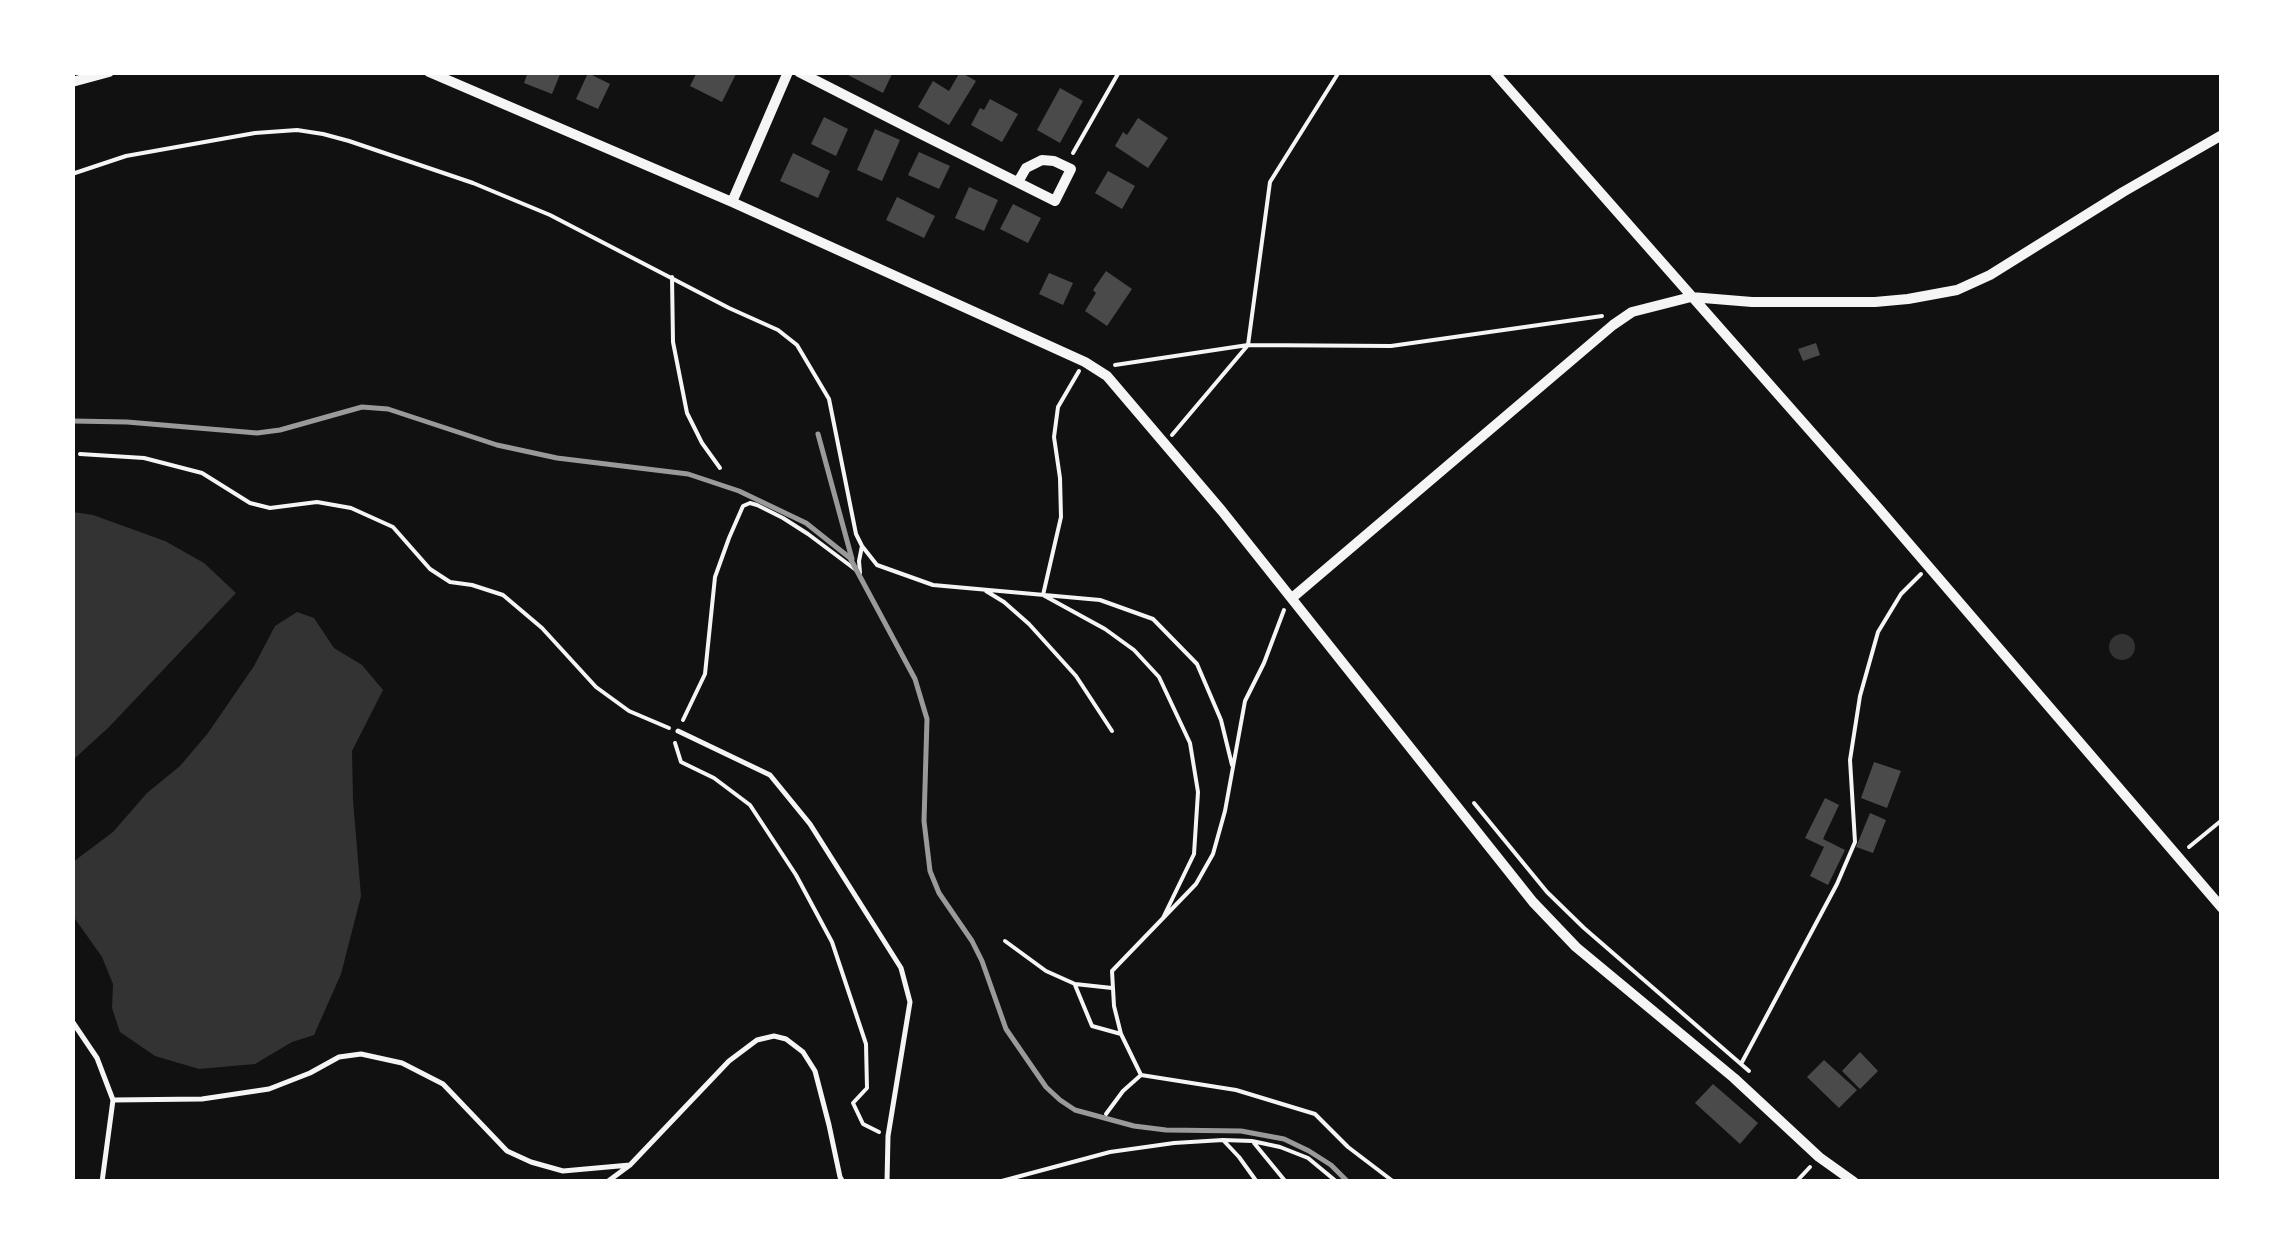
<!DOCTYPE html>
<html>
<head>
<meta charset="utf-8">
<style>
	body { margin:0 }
	#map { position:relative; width:2294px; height:1254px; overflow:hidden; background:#111; font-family:"PT Serif",serif }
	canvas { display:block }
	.frame { position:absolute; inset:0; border:75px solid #fff; pointer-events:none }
</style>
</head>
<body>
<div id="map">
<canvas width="2294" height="1254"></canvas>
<div class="frame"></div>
</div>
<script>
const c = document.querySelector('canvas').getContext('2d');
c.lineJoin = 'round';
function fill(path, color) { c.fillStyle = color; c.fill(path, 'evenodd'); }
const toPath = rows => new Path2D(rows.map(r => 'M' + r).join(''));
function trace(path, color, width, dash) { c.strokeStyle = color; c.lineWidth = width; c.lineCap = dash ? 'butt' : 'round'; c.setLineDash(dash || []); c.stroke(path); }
fill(toPath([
	[73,512,93,515,165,541,204,563,236,593,109,727,73,760],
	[297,612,314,618,334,648,362,665,383,690,352,751,353,800,361,896,341,974,314,1035,292,1042,255,1064,199,1069,155,1056,120,1032,112,1008,113,984,102,957,73,916,73,862,113,832,147,793,180,766,208,733,254,666,275,626],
	'2109 647a13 13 0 1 1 26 0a13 13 0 1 1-26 0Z'
]), '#333');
fill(toPath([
	[528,72,561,72,552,94,524,83],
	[697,72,737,72,722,102,690,86],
	[842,72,893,72,883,93],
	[960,72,976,81,949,125,918,107,933,81,949,91],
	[588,73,610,84,598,109,576,99],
	[1060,88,1083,101,1060,143,1037,130],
	[990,99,1018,114,1002,142,971,125,980,108,984,110],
	[824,117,848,129,836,156,811,144],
	[1138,118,1168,138,1148,168,1115,146,1123,132,1127,135],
	[875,129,900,140,882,181,857,170],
	[919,152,950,166,939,189,908,175],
	[793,153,830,171,818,198,780,181],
	[1108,171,1135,186,1122,209,1095,193],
	[969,187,998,200,984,231,955,218],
	[897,197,935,216,924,238,886,220],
	[1013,204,1041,218,1028,243,1000,229],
	[1106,271,1132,289,1107,326,1085,311,1096,293,1093,290],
	[1049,273,1073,283,1063,305,1039,294],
	[1816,343,1820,355,1803,361,1798,349],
	[1874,762,1901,771,1887,808,1861,798],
	[1825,798,1839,805,1823,839,1845,850,1828,885,1810,876,1824,847,1805,838],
	[1870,813,1886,820,1873,853,1856,847],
	[1860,1052,1878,1071,1860,1089,1842,1071],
	[1824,1060,1857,1090,1839,1108,1807,1077],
	[1713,1084,1758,1123,1740,1144,1695,1103]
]), '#4a4a4a');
trace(toPath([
	[1073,153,1119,72],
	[72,174,126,156,255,133,297,130,323,134,349,141,473,183,550,215,729,308,778,330,797,345,829,399,856,534,862,546,877,565,933,585,1100,600,1153,619,1197,664,1221,720,1232,765],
	[672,277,673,342,687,413,702,443,720,468],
	[1115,365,1248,345,1391,346,1602,316],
	[1079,371,1058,407,1054,437,1060,478,1061,517,1043,595,1105,629,1134,650,1159,677,1190,743,1198,792,1194,854,1163,918],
	[1172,435,1248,345,1270,182,1339,72],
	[80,454,144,458,202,473,250,503,270,508,317,502,351,508,393,527,430,569,450,582,472,585,503,595,542,628,596,687,629,711,669,728],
	[986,591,1004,602,1029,624,1076,676,1112,731],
	[683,720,705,674,715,577,729,538,743,506,750,503,757,505,783,518,808,534,860,573,859,561,862,546],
	[675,743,681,762,714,778,750,805,796,875,832,942,866,1044,867,1088,853,1103,863,1124,879,1132],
	[1474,803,1547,892,1584,928,1749,1071],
	[2189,847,2222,820],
	[1005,941,1046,971,1075,984,1112,988],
	[1075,985,1092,1026,1121,1034],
	[1741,1064,1837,884,1855,842,1850,760,1860,696,1878,632,1901,594,1921,574],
	[1141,1075,1121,1034,1114,1006,1112,971,1196,884,1213,854,1225,811,1245,701,1264,663,1284,610],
	[1141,1075,1236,1090,1315,1114,1348,1147,1394,1182],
	[1106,1114,1123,1091,1141,1075],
	[1223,1140,1239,1157,1257,1182],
	[1254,1143,1286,1182],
	[998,1182,1110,1152,1174,1143,1223,1140,1252,1141,1280,1147,1308,1158,1337,1182],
	[1796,1182,1810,1167]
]), '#f5f5f5', 4);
trace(toPath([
	[678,731,770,775,810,824,901,968,910,1002,888,1136,887,1182],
	[72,1021,97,1058,113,1100,102,1182],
	[113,1100,202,1099,269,1089,310,1073,339,1057,361,1054,402,1063,443,1084,507,1151,531,1162,563,1171,630,1165],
	[607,1182,630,1165,729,1061,757,1040,774,1036,786,1039,803,1052,815,1071,829,1125,840,1177,843,1182]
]), '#f5f5f5', 5);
trace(toPath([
	[429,72,732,202,1085,362,1107,376,1222,511,1533,902,1576,947,1734,1078,1819,1157,1854,1182],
	[799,72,919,133,1055,201,1071,169,1054,161,1042,160,1026,168,1018,182],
	[1494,72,1874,503,2222,908],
	[72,82,109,72],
	[732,202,788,72],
	[1292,598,1613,325,1632,312,1691,297,1752,302,1875,302,1908,299,1957,290,1990,275,2123,192,2222,135]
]), '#f5f5f5', 10);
trace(toPath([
	[72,421,127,422,257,433,280,430,362,407,388,409,497,445,557,458,688,474,739,491,806,523,850,558,915,679,927,719,924,821,930,871,939,893,972,941,982,961,1006,1029,1046,1087,1060,1100,1075,1110,1134,1126,1166,1130,1241,1131,1284,1139,1309,1151,1331,1165,1348,1182],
	[818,434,852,559]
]), '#9a9a9a', 5);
</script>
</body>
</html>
